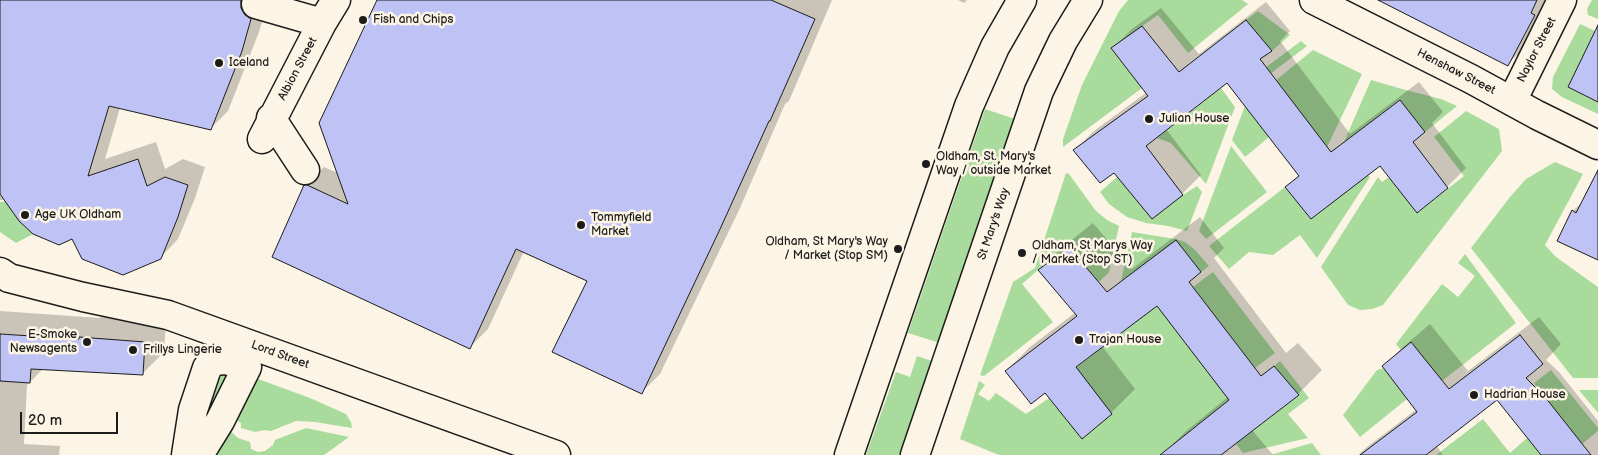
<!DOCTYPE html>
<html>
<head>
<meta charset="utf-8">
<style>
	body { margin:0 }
	#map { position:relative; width:1598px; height:455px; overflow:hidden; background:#fcf5e5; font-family:"Balsamiq Sans",sans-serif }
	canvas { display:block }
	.scale { position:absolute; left:20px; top:412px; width:98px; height:22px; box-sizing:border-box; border:2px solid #1c1c1c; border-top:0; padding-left:6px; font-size:15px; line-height:18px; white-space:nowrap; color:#1c1c1c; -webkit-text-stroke:4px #fcf5e5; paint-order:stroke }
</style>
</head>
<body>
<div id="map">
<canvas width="1598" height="455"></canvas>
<div class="scale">20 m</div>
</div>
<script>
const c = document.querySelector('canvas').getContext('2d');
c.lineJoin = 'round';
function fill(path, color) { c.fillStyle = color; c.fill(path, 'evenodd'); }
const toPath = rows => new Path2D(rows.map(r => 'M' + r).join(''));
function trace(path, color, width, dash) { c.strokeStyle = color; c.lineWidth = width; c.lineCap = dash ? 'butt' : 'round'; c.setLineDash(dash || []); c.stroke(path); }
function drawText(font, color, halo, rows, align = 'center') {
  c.font = font + ' "Balsamiq Sans",sans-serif'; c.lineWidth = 5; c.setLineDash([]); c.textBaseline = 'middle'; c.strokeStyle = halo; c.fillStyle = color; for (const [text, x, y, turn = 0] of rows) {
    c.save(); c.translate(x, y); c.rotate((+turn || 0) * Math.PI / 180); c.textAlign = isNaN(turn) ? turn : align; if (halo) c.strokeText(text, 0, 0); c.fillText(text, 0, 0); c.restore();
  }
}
fill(toPath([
	[1128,0,1242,0,1248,4,1188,53,1158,15,1111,48,1142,88,1063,147,1063,139,1082,85,1119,11],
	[1592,0,1598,0,1598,19,1588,15,1587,9],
	[1258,11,1290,35,1272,51,1246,20],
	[1580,24,1595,31,1568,87,1598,102,1598,114,1562,97,1552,89,1553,77],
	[1301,41,1307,46,1270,74,1265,68],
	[1313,50,1362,74,1327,147,1275,81],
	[1371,80,1402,89,1441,99,1457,106,1425,132,1399,100,1344,142],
	[1221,88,1235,107,1206,184,1171,143,1157,138],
	[1245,106,1269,137,1245,157,1232,140],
	[985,109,1015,119,940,343,908,333],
	[1466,111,1499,129,1502,151,1383,305,1372,309,1360,310,1348,305,1321,267,1378,177,1382,182,1389,177,1417,213,1464,176,1434,137],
	[1231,146,1267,192,1206,239,1199,231],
	[1555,162,1583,174,1545,245,1556,257,1598,287,1598,378,1573,378,1471,248,1510,197,1526,179],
	[1066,173,1069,174,1096,211,1107,220,1119,226,1109,272,1099,282,1069,247,1038,270,1022,284,1053,322,984,376,980,375,1013,282,1035,268],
	[1368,175,1370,177,1317,258,1300,235,1273,255,1249,252,1229,269,1209,246,1285,187,1311,219],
	[1117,177,1183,195,1197,186,1202,192,1187,231,1168,226,1146,223,1127,217,1109,204,1100,192],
	[10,201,33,234,16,243,0,232,0,202],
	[1132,232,1175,239,1185,242,1195,250,1209,266,1201,272,1176,241,1121,281],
	[1465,254,1516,323,1442,381,1411,343,1401,350,1396,344,1442,284,1458,297,1475,276,1458,263],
	[1213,272,1275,353,1255,368,1193,287],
	[1161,303,1162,312,1224,393,1232,397,1160,455,999,455,960,439,979,381,985,385,978,394,989,401,996,393,1026,414,1049,398,1082,439,1111,414,1073,370],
	[917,356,932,361,899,455,866,455,896,372,910,377],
	[1280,361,1309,398,1288,414,1308,438,1243,453,1236,444,1299,395,1274,366],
	[224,368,237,372,217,415,200,412,210,377],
	[1384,368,1407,399,1360,437,1343,415,1377,370],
	[1551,370,1598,428,1598,431,1582,444,1534,383],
	[250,376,310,398,346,414,351,422,352,428,315,422,296,421,271,431,264,430,255,432,241,428,241,423,236,420,228,418],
	[1579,390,1598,390,1598,413],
	[1483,419,1510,453,1527,438,1541,455,1436,455],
	[306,428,349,437,324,455,209,455,228,429,238,438,250,442,251,449,258,452,265,451,273,445,275,440],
	[1312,443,1321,455,1270,455]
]), '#a8db9c');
fill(toPath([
	[0,0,268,1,259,32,228,111,210,129,120,108,105,159,156,142,165,169,183,159,205,167,195,198,178,239,160,258,73,238,6,200,0,200],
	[379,0,832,0,789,101,785,104,740,208,660,374,642,392,588,280,524,251,488,329,470,347,305,186,324,167,338,173],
	[958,0,967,0,964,3],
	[1380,0,1551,0,1527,45,1508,64],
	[1266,2,1290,31,1280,41,1350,134,1419,82,1443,112,1432,123,1466,168,1447,187,1380,165,1287,187,1299,175,1228,81,1166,129,1201,175,1182,194,1114,171,1075,150,1094,131,1147,92,1113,48,1132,29,1161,8,1199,54],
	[1598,182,1598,259,1573,211,1585,199],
	[1200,217,1224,248,1214,258,1286,353,1298,343,1322,370,1298,394,1252,430,1273,455,1162,455,1185,432,1228,397,1157,304,1102,346,1135,389,1111,413,1045,391,1006,371,1030,347,1076,312,1040,270,1064,246,1093,223,1132,269],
	[0,311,100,318,102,316,166,321,164,352,142,374,43,369,27,385,24,444,60,446,59,455,0,455],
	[1539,317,1561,344,1546,360,1559,372,1598,421,1598,455,1542,455,1497,398,1436,445,1443,455,1358,455,1367,447,1417,409,1384,366,1403,347,1430,324,1468,371]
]), '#0003');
const building = toPath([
	[0,0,241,0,241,8,245,15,251,19,242,51,211,130,109,106,88,176,138,159,147,186,165,177,188,185,178,217,161,259,123,275,82,259,72,239,59,245,33,234,19,221,0,194,0,0],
	[377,0,771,0,815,19,770,121,769,121,721,227,642,394,552,352,587,281,516,249,470,349,272,257,304,185,307,185,348,204,319,123,377,0],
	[1378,0,1537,0,1531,13,1535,15,1508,66,1378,0],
	[1246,20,1272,51,1260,59,1331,152,1400,100,1425,132,1413,142,1448,188,1417,213,1380,166,1311,219,1285,187,1299,176,1227,83,1146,146,1183,195,1152,219,1114,173,1100,183,1073,150,1148,96,1111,48,1142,26,1179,72,1246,20],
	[1598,25,1598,102,1568,87,1598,25],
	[1598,170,1598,260,1557,241,1572,210,1576,213,1598,170],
	[1176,240,1201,272,1189,282,1261,376,1274,366,1299,395,1221,455,1160,455,1229,400,1157,306,1076,367,1112,414,1082,439,1045,393,1031,404,1005,371,1077,316,1038,270,1069,247,1107,292,1176,240],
	[0,334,79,339,79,337,145,342,143,375,31,369,30,383,0,381,0,334],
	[1520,335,1543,364,1526,378,1545,397,1591,455,1541,455,1497,400,1426,455,1360,455,1417,412,1382,366,1411,342,1449,389,1520,335]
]);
fill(building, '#bec2f4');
trace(building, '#1c1c1c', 1);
const street = toPath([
	[256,4,322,23],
	[1512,101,1562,0],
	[271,118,305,170],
	[262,139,322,23,336,0],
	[0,272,9,278,83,297,168,315,556,455],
	[186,455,193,410,207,368,214,361,226,360,240,364],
	[199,455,220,421,247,367]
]);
const secondary = toPath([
	[1314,0,1471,79,1537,115,1598,145],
	[849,455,969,106,995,47,1022,0],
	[915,455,1039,91,1063,41,1088,0]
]);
trace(street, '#1c1c1c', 31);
trace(secondary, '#1c1c1c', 31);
trace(street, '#fcf5e5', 28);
trace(secondary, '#fcf5e5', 28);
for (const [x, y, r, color] of [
	[363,20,5,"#1c1c1c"],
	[219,63,5,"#1c1c1c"],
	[1149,119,5,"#1c1c1c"],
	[926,164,5,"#1c1c1c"],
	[25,215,5,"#1c1c1c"],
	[581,225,5,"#1c1c1c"],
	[898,249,5,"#1c1c1c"],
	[1022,253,5,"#1c1c1c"],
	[1079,340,5,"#1c1c1c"],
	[87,342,5,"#1c1c1c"],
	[133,350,5,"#1c1c1c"],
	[1474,395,5,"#1c1c1c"]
]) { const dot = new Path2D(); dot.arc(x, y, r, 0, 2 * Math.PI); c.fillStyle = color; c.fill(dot); trace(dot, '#fcf5e5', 2); }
drawText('12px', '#1c1c1c', '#fcf5e5', [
	["Fish and Chips",373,20],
	["Iceland",229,63],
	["Julian House",1159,119],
	["Oldham, St. Mary's",936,157],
	["Way / outside Market",936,171],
	["Age UK Oldham",35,215],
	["Tommyfield",591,218],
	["Market",591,232],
	["Oldham, St Mary's Way",888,242,"right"],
	["/ Market (Stop SM)",888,256,"right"],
	["Oldham, St Marys Way",1032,246],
	["/ Market (Stop ST)",1032,260],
	["E-Smoke",77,335,"right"],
	["Newsagents",77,349,"right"],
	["Trajan House",1089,340],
	["Frillys Lingerie",143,350],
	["Hadrian House",1484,395]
], 'left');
drawText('12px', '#1c1c1c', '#fcf5e5', [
	["Naylor Street",1537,50,-63],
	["Albion Street",298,69,-62],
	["Henshaw Street",1456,72,27],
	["St Mary's Way",994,224,-71],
	["Lord Street",280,355,20]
]);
</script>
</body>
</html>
